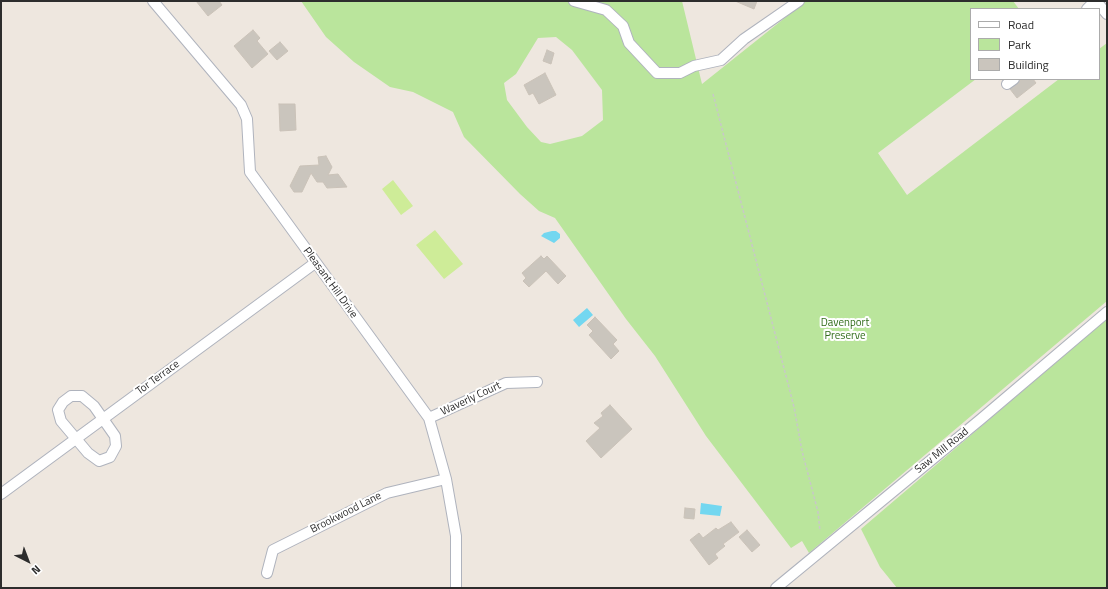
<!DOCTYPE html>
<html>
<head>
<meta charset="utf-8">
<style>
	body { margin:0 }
	#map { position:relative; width:1108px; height:589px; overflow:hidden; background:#eee7df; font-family:"Titillium Web",sans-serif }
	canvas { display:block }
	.frame { position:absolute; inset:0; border:2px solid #2d2d2d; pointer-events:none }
	.legend { position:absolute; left:970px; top:8px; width:130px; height:72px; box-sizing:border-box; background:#fff; border:1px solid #ababab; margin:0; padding:5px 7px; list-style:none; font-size:12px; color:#2d2d2d }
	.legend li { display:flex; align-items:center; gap:8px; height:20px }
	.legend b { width:20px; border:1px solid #ababab }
	.north { position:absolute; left:8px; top:541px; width:40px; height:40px; -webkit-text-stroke:3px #fff; paint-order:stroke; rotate:138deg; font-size:11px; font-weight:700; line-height:16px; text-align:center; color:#2d2d2d }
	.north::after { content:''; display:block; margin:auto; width:14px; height:18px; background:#2d2d2d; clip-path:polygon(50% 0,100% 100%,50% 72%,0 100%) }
</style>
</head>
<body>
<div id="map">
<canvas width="1108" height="589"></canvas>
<div class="frame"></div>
<ul class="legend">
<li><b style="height:5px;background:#fff"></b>Road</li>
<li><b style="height:11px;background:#bae59c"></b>Park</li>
<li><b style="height:11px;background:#cac5bd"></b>Building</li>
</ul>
<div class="north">N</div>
</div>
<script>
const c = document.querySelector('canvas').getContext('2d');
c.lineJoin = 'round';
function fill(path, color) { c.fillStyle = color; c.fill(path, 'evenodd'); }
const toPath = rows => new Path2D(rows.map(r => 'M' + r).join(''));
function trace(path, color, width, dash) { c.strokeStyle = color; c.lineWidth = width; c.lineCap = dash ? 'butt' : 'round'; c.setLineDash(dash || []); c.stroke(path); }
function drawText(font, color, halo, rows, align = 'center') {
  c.font = font + ' "Titillium Web",sans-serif'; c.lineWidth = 4; c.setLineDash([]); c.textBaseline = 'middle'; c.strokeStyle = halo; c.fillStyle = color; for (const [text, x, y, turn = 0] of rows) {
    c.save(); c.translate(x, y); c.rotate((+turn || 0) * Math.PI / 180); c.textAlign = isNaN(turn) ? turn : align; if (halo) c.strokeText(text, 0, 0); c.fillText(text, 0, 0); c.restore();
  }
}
fill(toPath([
	[301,1,682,1,702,84,806,1,1013,1,1019,9,971,9,971,79,976,79,878,153,907,195,1059,79,1099,79,1099,49,1107,43,1107,301,809,553,802,541,791,548,706,436,655,356,626,319,555,218,539,211,520,194,464,137,453,112,413,92,390,87,354,62,326,37],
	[556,37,572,50,602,90,603,120,582,136,550,144,541,142,527,127,507,100,504,83,516,74,538,38],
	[1107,319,1107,588,897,588,880,567,861,529]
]), '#bae59c');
fill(toPath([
	[393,180,413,206,401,215,382,189],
	[435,230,463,264,444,279,416,245]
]), '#ceec98');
fill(toPath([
	[552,231,556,231,560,234,560,238,554,243,541,236,544,233],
	[587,308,593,315,579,327,573,320],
	[701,503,722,506,720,516,700,514]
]), '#73d7f0');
const building = toPath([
	[196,1,219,1,222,5,208,16,196,1],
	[735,1,757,1,754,9,735,1],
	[253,30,260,38,257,41,268,54,252,68,234,46,253,30],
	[280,42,288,51,277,60,269,51,280,42],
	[547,50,554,53,551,64,543,61,547,50],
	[545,73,556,95,539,104,533,93,529,95,524,85,545,73],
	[1022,79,1033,79,1036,83,1017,98,1010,89,1022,79],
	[279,104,295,104,296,130,280,131,279,104],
	[326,156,332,167,328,175,338,174,347,187,327,188,323,182,317,182,311,173,302,192,294,192,290,186,300,166,319,165,318,157,326,156],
	[541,256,544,259,547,256,566,276,558,284,546,271,529,287,523,281,526,278,522,273,541,256],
	[595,317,617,340,613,344,619,351,611,359,589,335,593,331,587,325,595,317],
	[610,405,632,429,601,458,586,441,600,428,594,423,603,416,601,413,610,405],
	[685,508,695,509,694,519,684,518,685,508],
	[731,522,739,532,723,544,725,546,715,554,718,558,709,565,690,540,699,533,703,538,716,528,718,530,731,522],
	[747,530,760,545,752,552,739,537,747,530]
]);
fill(building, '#cac5bd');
trace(building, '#cac2b8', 1);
const minor = toPath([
	[153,1,241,105,247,119,250,172,429,418,446,479,456,536,456,588],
	[574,1,606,10,623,26,629,43,657,73,680,73,694,66,721,60,744,39,799,1],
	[1096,1,1107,14],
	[1087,9,1095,1],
	[1007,84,1014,79],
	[71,396,82,396,94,406,115,436,116,446,110,457,99,461,88,453,61,421,58,410,63,402,71,396],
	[429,418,506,383,537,382],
	[1,494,315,263],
	[267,573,273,550,387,493,446,479],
	[776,588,981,419,1107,312]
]);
trace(minor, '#afb3bd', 12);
trace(toPath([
	[713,94,794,407,802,451,818,512,820,531]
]), '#c8c8c8', 1.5, [3, 2]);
trace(minor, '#fff', 10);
drawText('11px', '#2d2d2d', '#fff', [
	["Pleasant Hill Drive",330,283,54],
	["Tor Terrace",158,378,-36],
	["Waverly Court",471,399,-25],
	["Saw Mill Road",942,451,-39],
	["Brookwood Lane",346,513,-27]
]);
drawText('11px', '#316c1a', '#fff', [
	["Davenport",845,323],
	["Preserve",845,336]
]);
</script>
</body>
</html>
